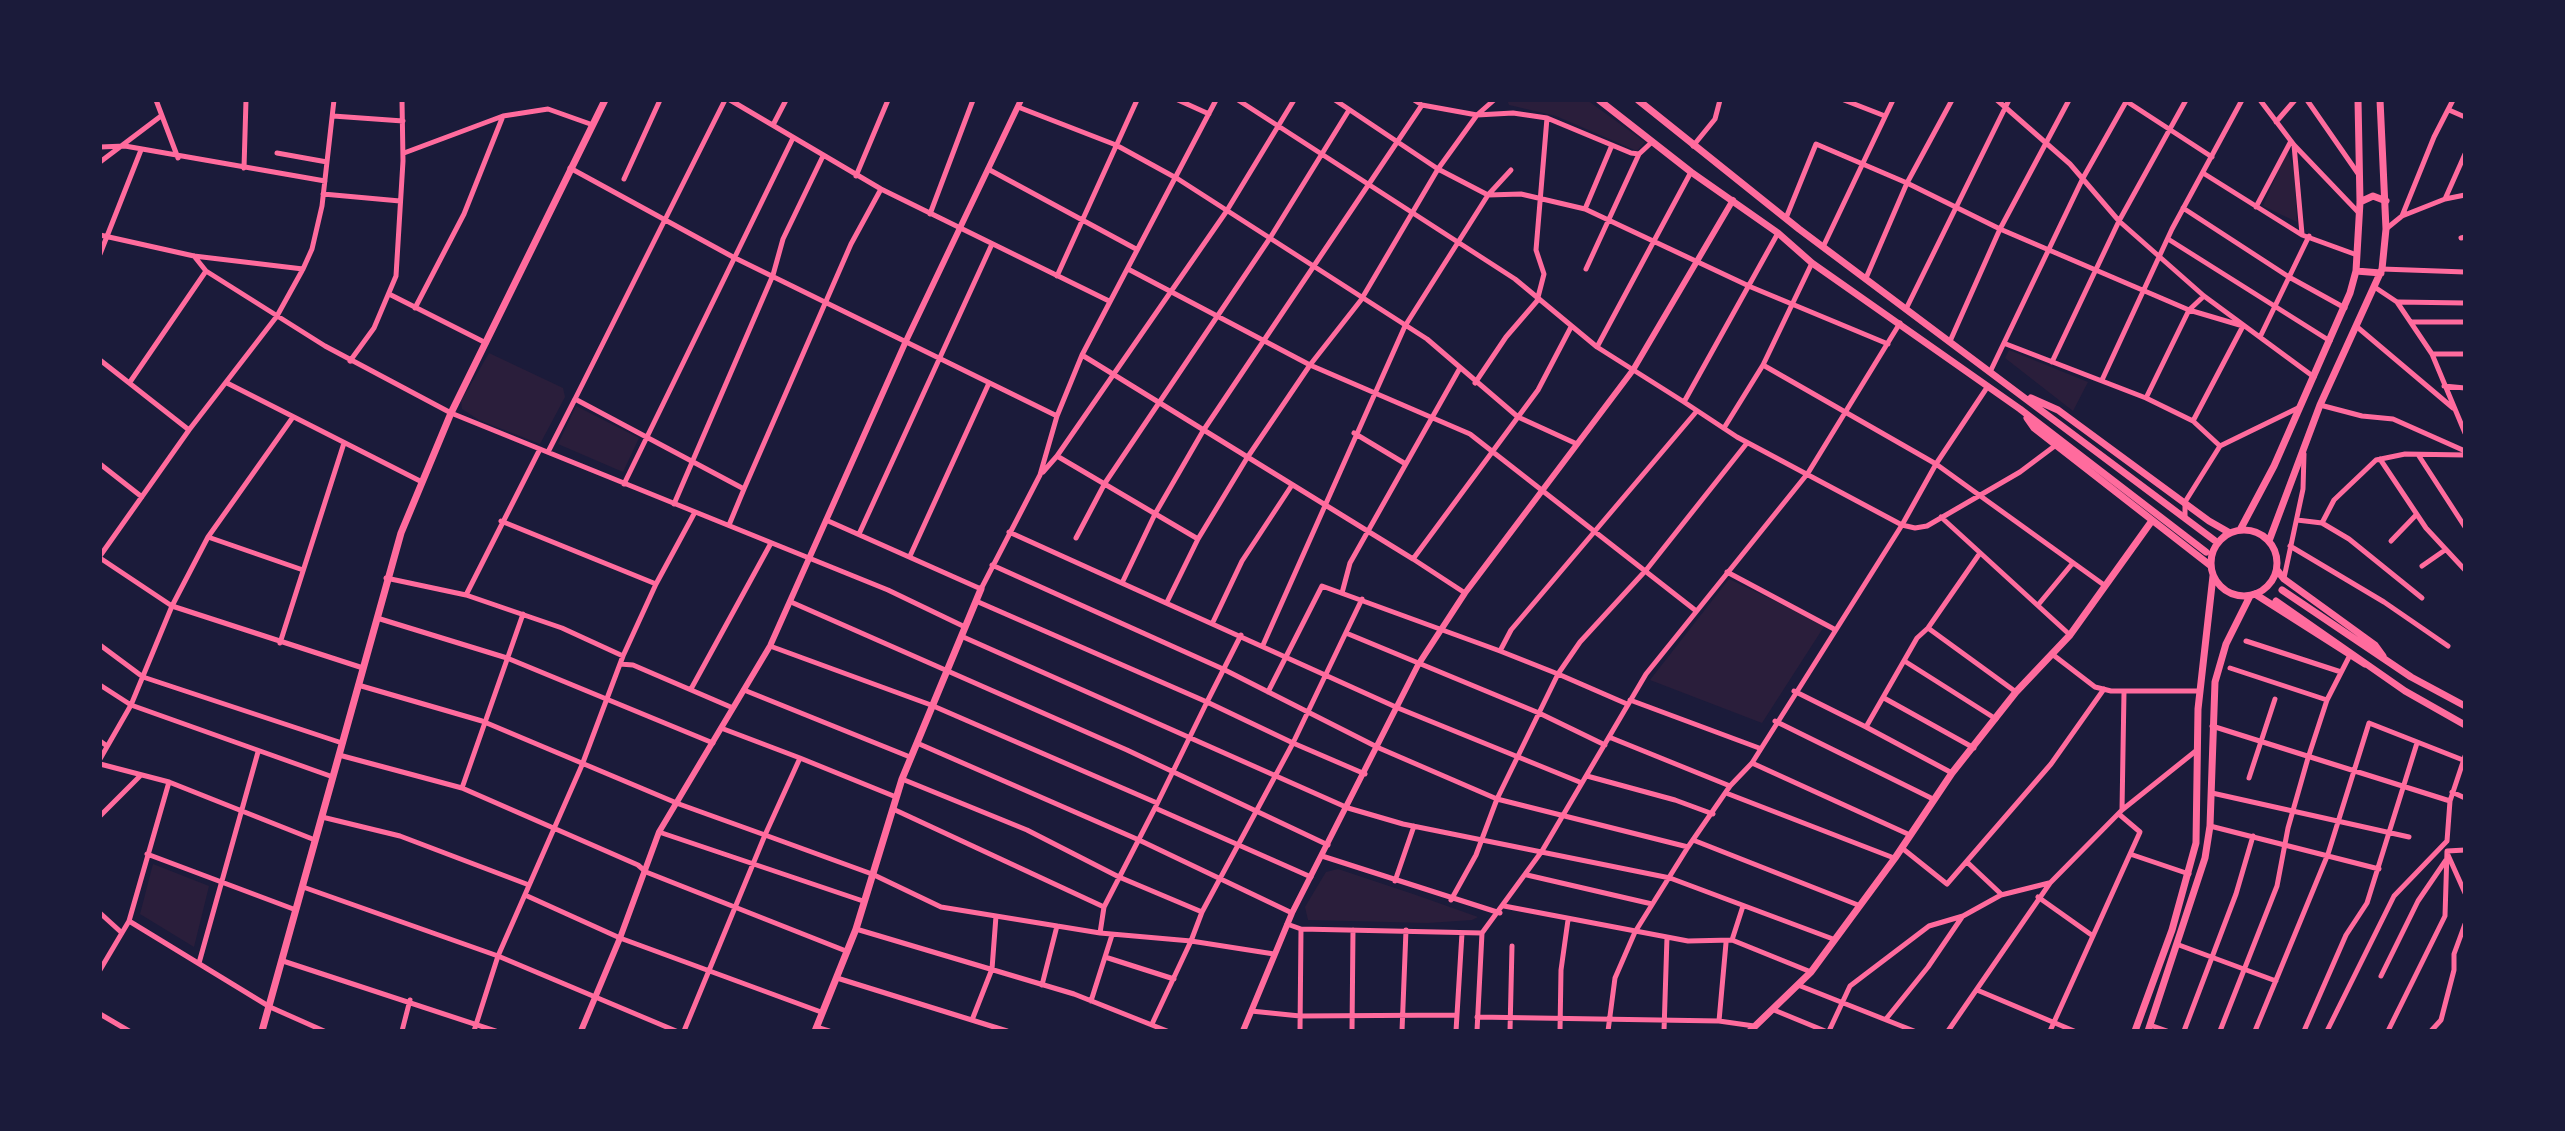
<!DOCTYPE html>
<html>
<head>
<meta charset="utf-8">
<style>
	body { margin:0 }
	#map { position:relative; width:2565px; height:1131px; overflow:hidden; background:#1b1b3a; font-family:Inter,sans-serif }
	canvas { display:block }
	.frame { position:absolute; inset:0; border:102px solid #1b1b3a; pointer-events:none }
</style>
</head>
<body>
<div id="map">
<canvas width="2565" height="1131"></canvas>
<div class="frame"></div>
</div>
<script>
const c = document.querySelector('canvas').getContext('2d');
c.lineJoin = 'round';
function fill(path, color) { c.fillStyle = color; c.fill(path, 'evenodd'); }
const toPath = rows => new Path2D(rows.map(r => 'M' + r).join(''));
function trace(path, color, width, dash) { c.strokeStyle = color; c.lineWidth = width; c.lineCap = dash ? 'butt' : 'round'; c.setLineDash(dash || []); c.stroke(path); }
fill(toPath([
	[1507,100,1587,100,1645,142,1637,151,1556,116,1509,105],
	[2287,151,2294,169,2297,222,2263,206],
	[2009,350,2088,382,2073,411,2005,358],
	[489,353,563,388,565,397,540,444,479,420,462,409,461,401],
	[576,406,639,438,623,472,558,444],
	[1729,579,1825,625,1762,723,1650,680],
	[153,864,209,886,194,947,140,914],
	[1338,869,1416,895,1478,917,1472,920,1428,923,1308,920,1305,907,1326,872]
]), '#2a1e3b');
trace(toPath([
	[156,100,178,158],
	[730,100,881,189,1109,301],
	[1178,100,1209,114],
	[1238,100,1515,279,1597,347,1684,402,1778,233],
	[1335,100,1438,169,1488,195,1521,194,1585,209,1751,287,1888,344],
	[1414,100,1422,105,1477,115,1513,113,1547,118,1631,153,1639,154,1652,142],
	[1844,100,1885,116],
	[1997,100,2070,164,2119,221,2204,296,2314,377],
	[2260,100,2294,145,2359,213],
	[2307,100,2359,175],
	[2126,101,2212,157],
	[1018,107,1116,145,1178,179,1427,339,1518,417,1577,444],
	[2449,110,2465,117],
	[333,116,403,121],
	[2276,122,2295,100],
	[773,125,786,100],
	[2294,145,2302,234],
	[1693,146,1715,119,1720,100],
	[100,147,125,146,325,181],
	[277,153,327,162],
	[404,153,503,116,548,109,593,125],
	[100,162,161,116],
	[244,168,246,100],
	[570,168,733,257,1057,416],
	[988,169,1136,249],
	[2203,173,2302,235,2357,255],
	[856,176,888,100],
	[624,179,660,100],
	[323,194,400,201],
	[2445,199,2465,154],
	[2256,207,2291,141],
	[2183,208,2289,277,2345,308],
	[1585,209,1612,145],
	[930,214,973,100],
	[2402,216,2434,137,2453,100],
	[1786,218,1816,144,1907,183,2000,229,2189,310,2243,326,2193,421],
	[2386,229,2402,216,2445,199,2465,195],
	[100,235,194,256,303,269],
	[2461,238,2465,237],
	[2168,239,2330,341],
	[1823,247,1893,100],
	[100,254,141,150],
	[194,256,206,271,325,346,451,413,888,590,965,627],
	[1128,269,1310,365,1470,434,1695,610],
	[1586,269,1639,154],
	[2382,269,2465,272],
	[1057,276,1137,100],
	[1866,278,1907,183,1952,100],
	[2376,288,2397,302,2432,354,2465,433],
	[391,295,486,343],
	[2398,302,2465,303],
	[415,308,464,214,503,116],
	[1906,309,2009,100],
	[2412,322,2465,322],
	[2356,326,2453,408],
	[2261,335,2309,236],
	[1951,339,2000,229,2069,100],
	[2006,344,2146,398,2193,421,2220,446],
	[1597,347,1691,172],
	[2432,354,2465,354],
	[1082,355,1413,559,1538,390,1571,327],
	[100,360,189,430],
	[350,361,374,328,396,276,403,161,402,100],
	[2052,362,2119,221,2186,100],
	[1763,365,1936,464,2104,585],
	[1991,370,2083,178,2127,100],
	[2102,380,2172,229,2242,100],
	[130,382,206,271],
	[227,383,422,482],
	[1475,383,1506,337,1537,301,1544,274,1536,250,1547,118],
	[2444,386,2465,388],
	[2146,398,2189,310,2204,296],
	[575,399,725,100],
	[1684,402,1737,437,1902,525,1915,528,1927,526,2020,472,2056,445],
	[2320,405,2362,416,2393,419,2465,451],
	[1724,428,1763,365,1812,263],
	[1354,433,1404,463],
	[548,452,575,399,744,489,729,525],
	[1057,456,1226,212,1294,100],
	[2419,456,2465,527],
	[2380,459,2426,528,2465,570],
	[100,464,142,497],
	[1043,472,1057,456,1198,539],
	[624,484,793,138],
	[744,489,851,244,881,189],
	[674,504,773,275,783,239,823,156],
	[1941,517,2070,635],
	[2185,517,2185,502,2220,446,2300,407],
	[826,520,981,589,1040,475,1057,416,1082,355,1216,100],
	[2297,520,2322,523,2334,500,2376,460,2405,454,2465,455],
	[501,521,656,584,695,512],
	[2322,523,2349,539,2422,598],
	[1009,532,1398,708,1582,783],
	[859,534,992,244],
	[208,537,303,570],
	[1076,538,1105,483,1270,238,1349,110],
	[2391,541,2416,515],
	[2290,546,2384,602,2448,646],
	[100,556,189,430,277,316,303,269,312,249,322,206,334,100],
	[910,556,989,383],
	[100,558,172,606,363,668],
	[1413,559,1465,593],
	[992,565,1223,669,1379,748,1497,799,1688,847],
	[2422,566,2445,550],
	[1727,572,1834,629],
	[386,578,466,595,540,449],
	[2284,578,2303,489,2304,454],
	[1122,583,1155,514,1203,431,1422,105],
	[1342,593,1350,563,1460,368],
	[466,595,562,628,623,656],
	[1362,599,1293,743,1365,774],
	[976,601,1207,702,1155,808,1311,877],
	[791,602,1127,750,1328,845],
	[1167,602,1198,539,1247,458,1310,365,1361,300,1438,169,1477,115,1494,100],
	[2038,605,2072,564],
	[523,614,462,788,638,865,646,872,846,951],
	[377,618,507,658,713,743],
	[1213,622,1242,561,1292,485],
	[1928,628,2016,692],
	[1346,633,1539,713,1605,745],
	[961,636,1348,808,1403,824,1670,878,1833,939],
	[2246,641,2341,672],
	[280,643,344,443],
	[100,645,143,677,342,743],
	[1263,645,1405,326,1488,195,1511,170],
	[770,646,931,705,1157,803],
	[1500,651,1558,674,1580,642,1647,569,1747,443],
	[2052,654,2095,687,2111,691,2200,691],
	[1906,662,1996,719],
	[620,664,633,665,733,708],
	[2230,668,2327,700],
	[100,685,131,705,333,777],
	[358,685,482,721,679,804,765,835,800,758,721,728],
	[691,689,771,543],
	[744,690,910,757],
	[1794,691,1866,727,1917,638,1928,628,1980,553],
	[1268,692,1322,586,1500,651,1511,630,1696,412],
	[1884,698,1974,748],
	[1630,700,1759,748],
	[1775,721,1933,799],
	[2212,726,2450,801],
	[1866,727,1952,773],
	[1609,737,1730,786],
	[100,741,107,746],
	[917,743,1139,840,1292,913],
	[339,755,462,788],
	[800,758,896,797],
	[100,759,131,705,172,606,208,537,293,417],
	[1752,763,1910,835],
	[100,764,169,782,315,840],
	[1587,776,1675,800,1713,814],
	[2249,778,2275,699],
	[902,779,1027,830,1119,877,1202,912],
	[2452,792,2465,798],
	[1726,793,1894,858],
	[2212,793,2409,837],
	[893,809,1104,907],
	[2122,810,2124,692],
	[100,816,141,775],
	[322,817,400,836,529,885],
	[2210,826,2379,869],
	[659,832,863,901],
	[1693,840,1858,905],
	[2447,841,2450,801,2465,756],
	[1902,848,1947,884,2051,764,2104,689],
	[147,854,296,910],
	[2130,854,2189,874],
	[2448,855,2465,893],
	[1322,856,1500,913],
	[1967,862,2001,894],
	[1527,875,1652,904],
	[1395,881,1414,826],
	[303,887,498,956,676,1031],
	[525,895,620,938,821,1012],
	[2038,897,2093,936],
	[1451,900,1476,855,1497,799,1558,674,1627,704],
	[1504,906,1688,941,1732,940,1811,972],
	[100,913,122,933],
	[129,921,270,1007,324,1031],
	[1287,924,1301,929,1482,933,1542,851,1646,674,1808,473,1900,323],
	[856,929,1074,994,1167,1031],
	[1100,933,1191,941,1202,912,1293,743,1207,702,1241,635],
	[1732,940,1743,906],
	[2179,945,2276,981],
	[1105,957,1174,979],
	[283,961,496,1031],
	[199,963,258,752],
	[100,970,129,921,169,782],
	[2381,976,2418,901,2446,860],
	[837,978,1007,1031],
	[1042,985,1057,926],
	[1798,985,1914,1031],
	[1977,990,2074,1031],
	[1091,1001,1112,935],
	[1774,1010,1825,1031],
	[1251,1011,1300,1016,1457,1015],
	[100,1014,129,1031],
	[1477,1017,1719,1021,1754,1026],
	[1886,1019,1928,967,1962,917],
	[972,1020,992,969,996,916],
	[1719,1021,1726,943],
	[1152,1024,1191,941,1274,954],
	[2150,1025,2167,1031],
	[816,1027,829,1031],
	[402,1031,410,1000],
	[474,1031,498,956,582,765,623,656,656,584],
	[684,1031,765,835,872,874,941,907,1100,933,1104,907,1155,808],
	[1300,1031,1301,929],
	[1352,1031,1353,930],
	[1402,1031,1406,930],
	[1456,1031,1462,933],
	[1477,1031,1482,933],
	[1510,1031,1512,946],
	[1560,1031,1561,970,1568,920],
	[1608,1031,1615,978,1635,932,1688,847,1730,786,1752,763,1902,525,1936,464,1988,386],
	[1664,1031,1667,937],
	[1829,1031,1850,986,1929,926,1963,916,2001,895,2049,883],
	[1948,1031,2050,883,2122,810,2197,750],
	[2050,1031,2140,832,2120,815],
	[2184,1031,2236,894,2253,836],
	[2220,1031,2277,886,2288,828,2308,758,2327,700,2349,657],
	[2255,1031,2328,854,2369,723,2463,760],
	[2304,1031,2346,935,2367,903,2417,743],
	[2327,1031,2394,896,2447,841],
	[2388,1031,2445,916,2447,851,2465,850],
	[2431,1031,2441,1020,2454,970,2454,954,2465,924]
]), '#ff6b9d', 5);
trace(toPath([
	[581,1031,620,938,659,832,770,646,906,341,1021,100],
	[1243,1031,1292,913,1418,665,1465,593,1633,370,1733,200]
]), '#ff6b9d', 6);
trace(toPath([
	[1599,100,1691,172,1778,233,1812,263,2020,409,2206,552],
	[1638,100,1799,229,2214,540],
	[2360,202,2373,196,2386,201],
	[2356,271,2381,273],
	[2031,398,2058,410,2209,521,2230,533],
	[2027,418,2034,428,2211,566],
	'2211 563a33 33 0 1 1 66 0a33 33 0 1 1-66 0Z',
	[2240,530,2274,466,2350,293,2356,271,2360,202,2358,100],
	[2269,541,2320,405,2382,269,2386,229,2380,100],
	[2277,570,2284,579,2375,645,2383,656],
	[2282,590,2411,677,2465,706],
	[2255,594,2365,664],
	[2276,601,2405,691,2465,725],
	[262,1031,401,533,451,413,605,100],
	[815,1031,856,929,902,779,981,589],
	[1750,1031,1811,972,1895,858,1952,773,2016,692,2070,635,2151,522],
	[2135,1031,2172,930,2196,843,2198,709,2213,576],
	[2148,1031,2205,858,2210,826,2215,682,2226,644,2250,596]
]), '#ff6b9d', 7);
</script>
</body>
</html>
